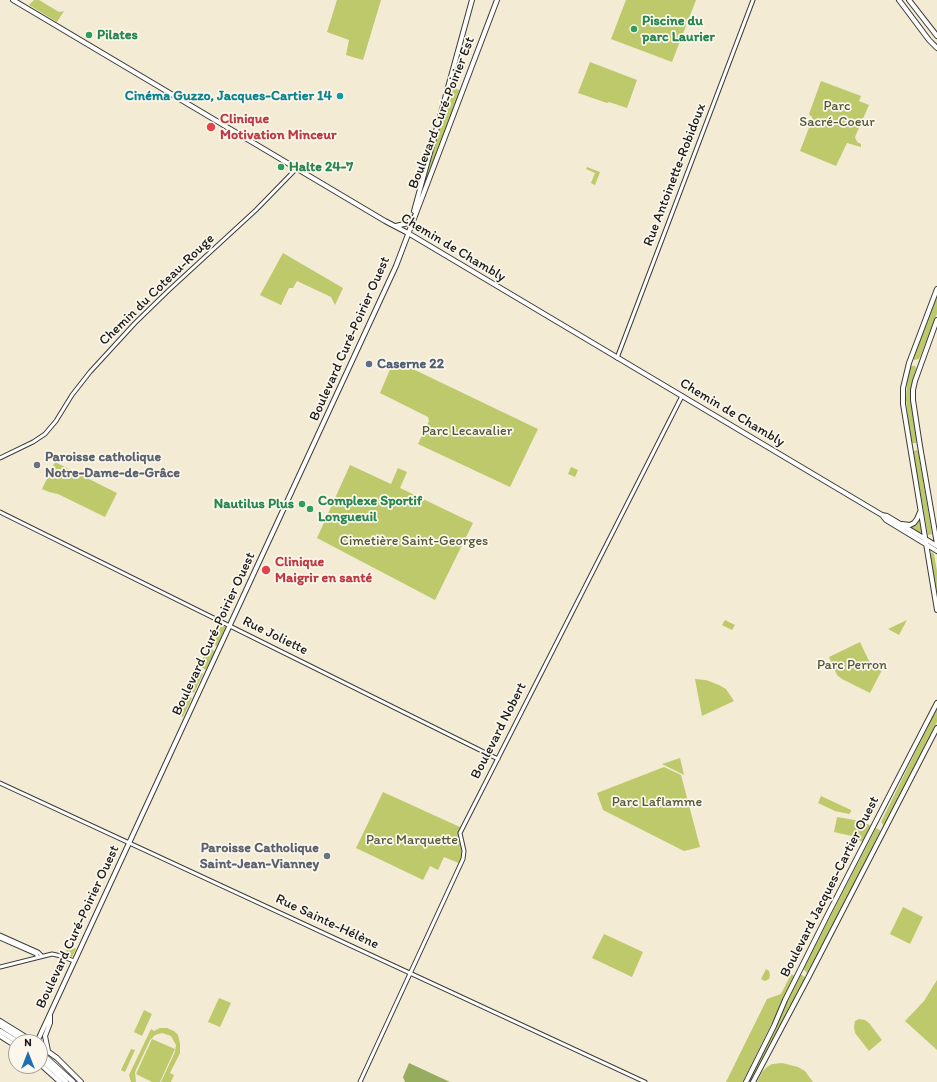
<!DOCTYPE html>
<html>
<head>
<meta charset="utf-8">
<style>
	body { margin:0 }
	#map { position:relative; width:937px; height:1082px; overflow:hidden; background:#f4ebd5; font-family:Itim,sans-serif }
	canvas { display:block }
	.north { position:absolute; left:8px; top:1034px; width:40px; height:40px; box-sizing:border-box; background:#fbf7ec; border:1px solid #a29f99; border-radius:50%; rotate:0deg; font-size:11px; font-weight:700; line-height:16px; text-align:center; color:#1c1c1c }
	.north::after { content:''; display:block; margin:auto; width:14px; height:18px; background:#1f6fb2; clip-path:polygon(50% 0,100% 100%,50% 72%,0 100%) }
</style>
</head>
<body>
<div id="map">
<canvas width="937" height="1082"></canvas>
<div class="north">N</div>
</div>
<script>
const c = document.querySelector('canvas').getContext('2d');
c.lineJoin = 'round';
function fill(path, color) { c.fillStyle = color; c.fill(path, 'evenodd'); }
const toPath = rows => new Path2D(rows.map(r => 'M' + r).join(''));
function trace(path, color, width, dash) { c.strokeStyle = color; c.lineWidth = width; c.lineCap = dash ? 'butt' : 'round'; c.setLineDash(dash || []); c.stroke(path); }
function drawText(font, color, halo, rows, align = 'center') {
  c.font = font + ' Itim,sans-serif'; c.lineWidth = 3.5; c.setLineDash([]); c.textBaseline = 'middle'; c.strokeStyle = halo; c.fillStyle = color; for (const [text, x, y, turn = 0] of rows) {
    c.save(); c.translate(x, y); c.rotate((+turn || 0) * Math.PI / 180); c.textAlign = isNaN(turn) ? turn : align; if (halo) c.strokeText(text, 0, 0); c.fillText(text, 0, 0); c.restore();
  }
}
fill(toPath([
	[34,0,39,0,59,12,64,11,57,22,29,5],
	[337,0,381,0,363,60,346,55,349,40,327,32],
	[626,0,696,0,672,62,611,39],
	[590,62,637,80,627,108,609,102,607,103,578,93],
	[821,81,861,96,859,101,869,105,855,137,857,142,861,144,861,147,847,143,836,166,800,151,812,120,812,117,809,114],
	[447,86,463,91,408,233],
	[587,167,600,172,595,185,591,183,595,173,586,169],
	[283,253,343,288,335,305,331,297,297,281,293,288,289,288,281,305,260,295],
	[937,296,937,314,920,357,919,359,914,360,914,356],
	[394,360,538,429,510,487,418,444,429,421,428,417,380,393],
	[911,366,915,366,916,368,911,389,911,401,917,440,916,443,911,443,906,399,907,383,909,369],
	[917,450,918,451,932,534,928,535,914,456,914,451],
	[55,462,117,493,105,517,58,494,49,492,42,489],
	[350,465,391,484,398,468,407,472,400,488,473,523,435,600,317,538],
	[571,467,578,470,575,477,568,474],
	[919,519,922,534,921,534,907,526],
	[932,552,934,554,937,571,937,595,930,555],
	[725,620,735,625,732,630,722,625],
	[907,620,899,635,888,629],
	[219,624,226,627,217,646,210,643],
	[860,642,869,661,883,668,870,693,842,679,837,675,829,657],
	[208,648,215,651,206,670,199,666],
	[196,671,203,674,194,693,188,690],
	[695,679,706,680,719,685,726,689,734,701,702,716],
	[185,695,192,698,183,717,177,714],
	[937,708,937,722,885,824,883,825,881,822],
	[680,758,684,775,662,764],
	[664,767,681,775,700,847,684,851,603,810,597,793],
	[383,792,462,828,459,834,463,849,463,859,461,864,444,857,438,870,430,866,423,880,356,848],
	[821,796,851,810,851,812,849,814,835,811,818,803],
	[837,817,860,821,872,826,864,843,852,836,834,832],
	[876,828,880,830,880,832,833,925,809,972,807,973,803,969],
	[903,907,923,917,910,944,890,934],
	[604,934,643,952,632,977,592,958],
	[75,948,76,949,72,957,60,953,61,952],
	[766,969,769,971,770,975,769,979,765,981,761,979],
	[791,974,795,976,743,1082,726,1082,767,999,781,994],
	[800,975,802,975,806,978,751,1082,748,1082],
	[937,980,937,1050,905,1021,924,1001],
	[219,998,231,1003,220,1027,208,1022],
	[144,1010,152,1014,142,1036,134,1032],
	[859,1019,865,1020,869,1023,882,1040,869,1051,855,1033,854,1027,855,1021],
	[160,1028,167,1028,174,1031,178,1035,180,1044,180,1053,170,1073,174,1075,171,1082,161,1082,175,1052,176,1045,171,1036,162,1033,155,1035,150,1040,135,1072,136,1082,131,1082,129,1075,151,1029,154,1031],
	[152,1039,175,1049,160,1082,152,1082,136,1074],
	[131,1049,135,1050,125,1072,121,1070],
	[782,1063,798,1067,805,1071,813,1082,757,1082,762,1072,767,1067,772,1064]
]), '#bdc96b');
fill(toPath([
	[409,1063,450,1082,405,1082,403,1077]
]), '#96ad5f');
const minor = toPath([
	[617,358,753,0],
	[0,458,33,442,45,434,56,421,72,395,90,372,135,323,169,290,256,210,297,168],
	[0,512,498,759],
	[0,783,645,1082],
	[0,935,38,952,42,956],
	[0,938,36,954,38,957],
	[0,967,52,954,61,956,74,961],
	[360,1082,463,859,464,851,460,833,682,396]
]);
const major = toPath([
	[13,0,385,221,408,233,882,515,887,516,937,546],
	[899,0,929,40,937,48],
	[909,0,937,36],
	[414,211,472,0],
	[396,226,408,223,412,218],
	[937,289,909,363,903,388,903,404,937,610],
	[937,320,915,381,913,390,913,400,920,446,937,544],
	[882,515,886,520,937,551],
	[902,524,910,525,914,523,917,519,920,512],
	[0,1021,34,1042],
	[0,1036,16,1046],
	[37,1042,396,266,497,0],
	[40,1046,57,1058,81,1082],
	[48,1051,45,1036,50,1023,50,1014],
	[40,1064,60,1082],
	[746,1082,774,1026,785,1000,827,916,937,703],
	[753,1082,809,976,937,728]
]);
const highway = toPath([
	[0,1025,27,1042],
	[0,1031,18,1042],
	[40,1052,73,1082],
	[40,1058,66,1082]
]);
trace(minor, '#3c3b38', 5);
trace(major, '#3c3b38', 6);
trace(highway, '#3c3b38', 6);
trace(minor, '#fff', 3);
trace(major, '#fff', 4);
trace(highway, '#fff', 4.5);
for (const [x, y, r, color] of [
	[634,29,4,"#2e9e5b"],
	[89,35,4,"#2e9e5b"],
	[340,96,4,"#0f9aa8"],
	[211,127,5,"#e0444e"],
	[281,167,4,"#2e9e5b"],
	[369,364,4,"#5c6f8a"],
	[37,465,4,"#6b7280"],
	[302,504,4,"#2e9e5b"],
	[310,509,4,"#2e9e5b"],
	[266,570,5,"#e0444e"],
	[327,856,4,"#6b7280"]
]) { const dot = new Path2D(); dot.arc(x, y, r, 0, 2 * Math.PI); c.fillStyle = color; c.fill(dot); trace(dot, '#fbf7ec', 1.5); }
drawText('bold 14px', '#27864d', '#fbf7ec', [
	["Piscine du",642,21],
	["parc Laurier",642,37],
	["Pilates",97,35],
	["Halte 24-7",289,167],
	["Complexe Sportif",318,501],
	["Longueuil",318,517],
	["Nautilus Plus",294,504,"right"]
], 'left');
drawText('bold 14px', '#0d838f', '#fbf7ec', [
	["Cinéma Guzzo, Jacques-Cartier 14",332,96]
], 'right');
drawText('14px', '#545938', '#fbf7ec', [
	["Parc",837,106],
	["Sacré-Coeur",837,122],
	["Parc Lecavalier",467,431],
	["Cimetière Saint-Georges",414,541],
	["Parc Perron",852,665],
	["Parc Laflamme",657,802],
	["Parc Marquette",412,840]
]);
drawText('14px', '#1c1c1c', '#fbf7ec', [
	["Boulevard Curé-Poirier Est",442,113,-69],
	["Rue Antoinette-Robidoux",675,175,-69],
	["Chemin de Chambly",453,248,31],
	["Chemin du Coteau-Rouge",157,290,-44],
	["Boulevard Curé-Poirier Ouest",350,339,-66],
	["Chemin de Chambly",732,413,31],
	["Boulevard Curé-Poirier Ouest",214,634,-65],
	["Rue Joliette",275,636,26],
	["Boulevard Nobert",499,731,-63],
	["Boulevard Jacques-Cartier Ouest",830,887,-63],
	["Rue Sainte-Hélène",327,922,25],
	["Boulevard Curé-Poirier Ouest",78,927,-65]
]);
drawText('bold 14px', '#be3a42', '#fbf7ec', [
	["Clinique",220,119],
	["Motivation Minceur",220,135],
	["Clinique",275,562],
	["Maigrir en santé",275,578]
], 'left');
drawText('bold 14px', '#4e5e75', '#fbf7ec', [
	["Caserne 22",377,364]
], 'left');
drawText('bold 14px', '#5b616d', '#fbf7ec', [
	["Paroisse catholique",45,457],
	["Notre-Dame-de-Grâce",45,473],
	["Paroisse Catholique",319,848,"right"],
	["Saint-Jean-Vianney",319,864,"right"]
], 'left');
</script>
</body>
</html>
